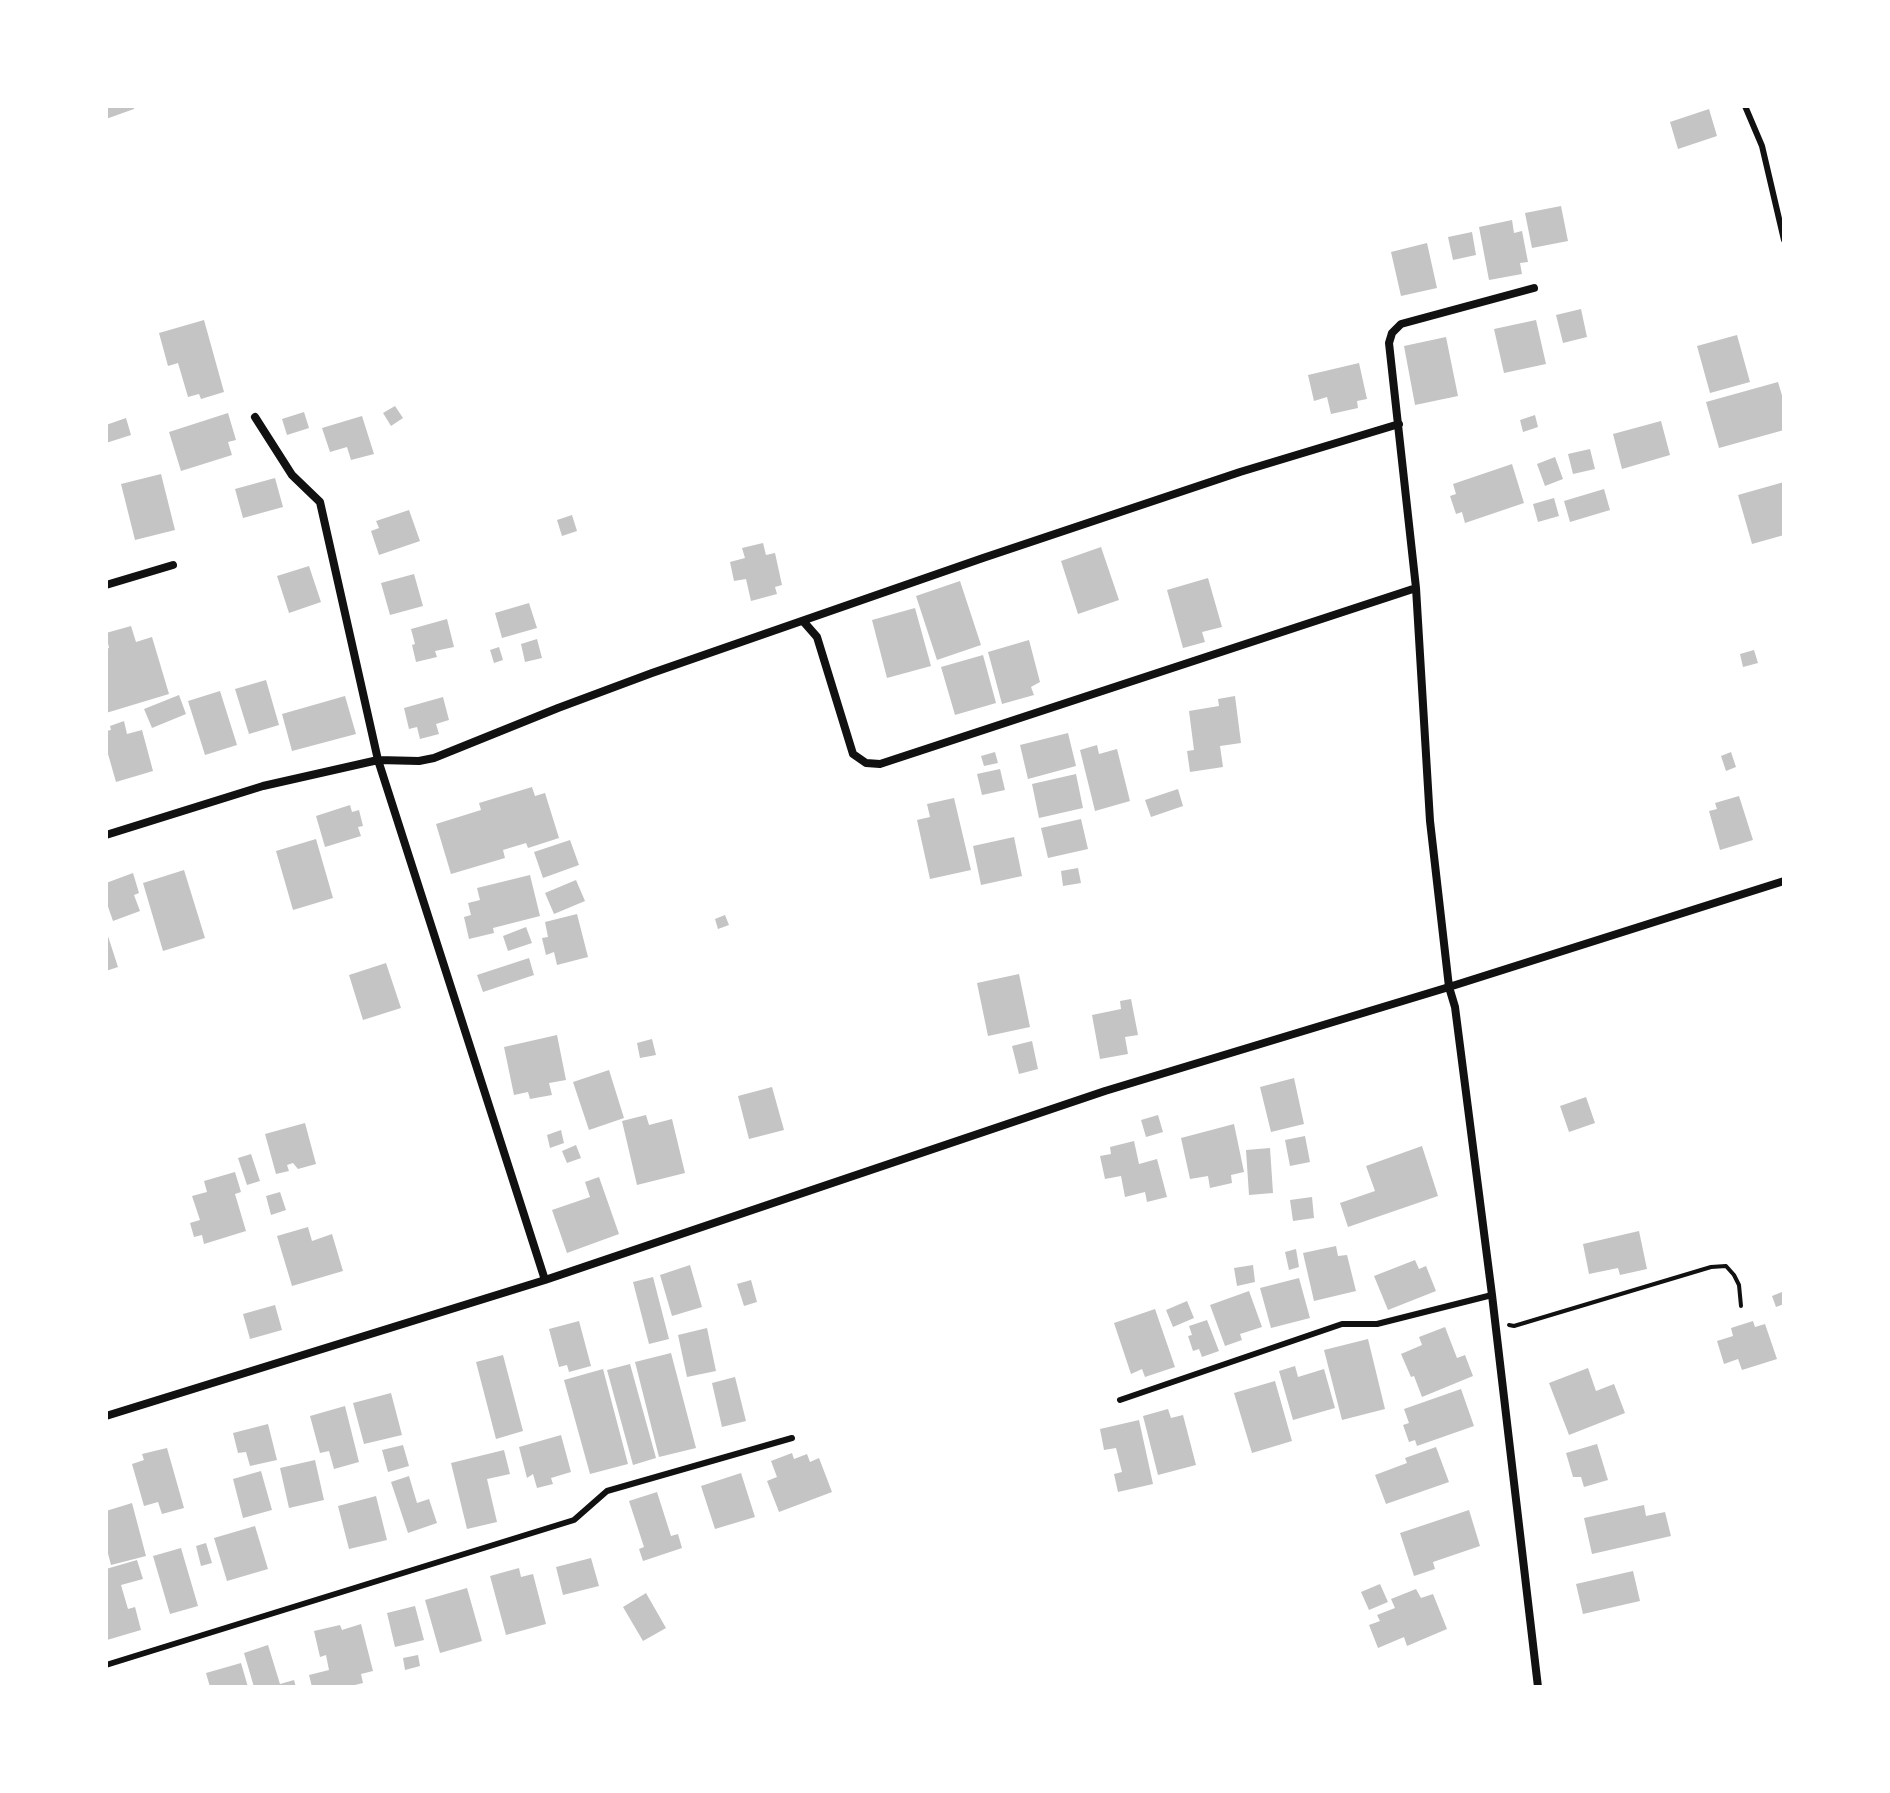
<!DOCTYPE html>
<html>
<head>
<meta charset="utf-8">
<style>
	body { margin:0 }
	#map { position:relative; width:1890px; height:1793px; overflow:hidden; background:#fff; font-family:Manrope,sans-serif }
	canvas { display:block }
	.frame { position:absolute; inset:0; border:108px solid #fff; pointer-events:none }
</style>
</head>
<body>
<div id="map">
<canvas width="1890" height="1793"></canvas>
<div class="frame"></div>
</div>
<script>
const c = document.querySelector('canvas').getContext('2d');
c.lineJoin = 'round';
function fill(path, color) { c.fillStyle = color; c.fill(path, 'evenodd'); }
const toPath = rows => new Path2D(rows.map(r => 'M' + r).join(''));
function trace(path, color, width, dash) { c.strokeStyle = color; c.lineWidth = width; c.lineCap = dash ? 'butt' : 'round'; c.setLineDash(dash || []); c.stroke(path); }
fill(toPath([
	[106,106,134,106,134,109,106,119],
	[1709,109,1717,136,1678,149,1670,122],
	[1561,206,1568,241,1532,248,1525,213],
	[1512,220,1514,233,1522,231,1528,262,1520,263,1522,274,1489,280,1479,227],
	[1472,232,1476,255,1453,260,1448,237],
	[1427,243,1437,288,1401,296,1391,252],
	[1581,309,1587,337,1563,343,1556,315],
	[204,320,224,392,201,399,199,394,188,397,178,363,168,366,159,333],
	[1536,320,1546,364,1504,373,1494,329],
	[1737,335,1750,382,1710,393,1697,346],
	[1446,337,1458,396,1415,405,1404,346],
	[1359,363,1367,399,1357,401,1358,408,1331,414,1327,397,1314,401,1308,375],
	[1778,382,1784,402,1784,430,1719,448,1706,402],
	[395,406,403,418,391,426,383,413],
	[304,412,309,428,287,435,282,419],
	[228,413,236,440,228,442,232,455,181,471,169,432],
	[1535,415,1538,427,1523,432,1520,420],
	[362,416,374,454,351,460,347,447,330,452,322,428],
	[126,418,131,435,106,443,106,425],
	[1661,421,1670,455,1622,469,1613,434],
	[1590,449,1595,469,1573,474,1568,454],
	[1555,457,1563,479,1545,486,1537,464],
	[1512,464,1524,503,1465,523,1462,512,1456,514,1450,496,1456,494,1453,484],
	[161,474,175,530,135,540,121,484],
	[275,478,283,507,243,518,235,489],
	[1784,482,1784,535,1752,544,1738,495],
	[1604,489,1610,510,1570,522,1564,501],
	[1554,498,1559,516,1538,522,1533,504],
	[409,510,420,541,379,555,371,531,379,528,376,521],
	[572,515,577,531,562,536,557,520],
	[763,543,766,555,775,553,782,585,775,587,777,594,751,601,746,579,734,581,730,562,745,558,742,548],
	[1101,547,1119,600,1078,614,1061,561],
	[309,566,321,602,289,613,277,576],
	[414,574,423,606,390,615,381,583],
	[1208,578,1222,627,1202,632,1205,642,1183,648,1167,590],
	[960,581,981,645,937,660,916,596],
	[529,603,537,628,502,638,495,613],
	[915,608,931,666,887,678,872,620],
	[447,619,454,647,435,651,437,657,416,662,412,645,415,644,411,629],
	[131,626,136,642,152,637,169,694,106,713,106,649,109,648,106,633],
	[537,639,542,658,525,662,521,644],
	[1029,640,1040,682,1031,687,1034,695,1002,704,988,652],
	[499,647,503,660,494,663,490,650],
	[1754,650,1758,663,1743,667,1740,654],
	[983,655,996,703,955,715,941,667],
	[266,680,279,725,249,734,235,689],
	[220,691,237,745,205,755,188,701],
	[179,695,186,714,152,728,144,709],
	[345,696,356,734,292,751,282,714],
	[1235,696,1241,743,1220,746,1223,767,1190,772,1187,751,1194,750,1189,711,1219,706,1218,699],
	[443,697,449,720,436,724,439,734,420,739,417,727,409,729,404,708],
	[124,721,127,734,142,730,153,771,116,782,106,747,106,731,111,730,110,726],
	[1068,733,1076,766,1028,779,1020,745],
	[1097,745,1099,754,1117,749,1130,801,1095,811,1080,750],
	[995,752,998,763,984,766,981,756],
	[1731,752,1736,767,1726,771,1721,756],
	[1000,769,1005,790,982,795,977,774],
	[1076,774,1083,808,1039,818,1032,784],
	[532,787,535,796,545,793,559,838,528,848,526,843,503,850,505,858,451,874,436,824,481,810,479,803],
	[1178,789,1183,806,1151,817,1145,800],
	[1739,796,1753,840,1720,850,1709,811,1717,809,1715,803],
	[954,798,971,870,930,879,917,820,930,817,927,804],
	[350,805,352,812,359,810,363,826,358,827,361,836,325,847,316,816],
	[1081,819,1088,849,1048,858,1041,828],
	[1014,837,1022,876,981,885,973,846],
	[316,839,333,898,293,910,276,851],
	[570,840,579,865,543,878,534,852],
	[1078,868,1081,883,1063,886,1061,871],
	[184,870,205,938,163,951,143,883],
	[133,873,139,893,134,895,140,911,113,921,106,901,106,883],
	[530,875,540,916,493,928,494,933,469,939,464,917,471,915,468,903,480,900,477,888],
	[576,880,585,901,554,914,545,893],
	[577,914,588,957,557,965,554,952,546,955,542,938,548,937,545,922],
	[725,915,729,925,718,929,715,919],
	[526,927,532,943,508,951,503,936],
	[106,930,118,967,106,971],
	[529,958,534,975,483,992,477,975],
	[386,963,401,1008,363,1020,349,975],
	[1019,974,1030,1027,988,1036,977,983],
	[1131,999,1138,1035,1125,1037,1128,1054,1100,1059,1092,1015,1121,1009,1120,1001],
	[557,1035,566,1080,549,1083,552,1095,530,1099,528,1092,514,1095,504,1047],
	[652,1039,656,1055,640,1058,637,1043],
	[1032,1041,1038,1069,1019,1074,1012,1046],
	[609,1070,624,1118,589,1130,573,1082],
	[1294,1078,1304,1124,1271,1132,1260,1087],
	[772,1087,784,1130,749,1139,738,1096],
	[1586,1097,1595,1123,1569,1132,1560,1106],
	[646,1115,649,1125,672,1119,685,1173,637,1185,622,1121],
	[1158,1115,1163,1132,1146,1137,1141,1120],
	[305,1123,316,1164,298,1169,293,1163,287,1165,289,1171,276,1174,265,1134],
	[1234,1124,1244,1172,1231,1175,1232,1183,1210,1188,1208,1176,1190,1179,1181,1138],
	[561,1130,564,1143,550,1148,547,1135],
	[1305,1136,1310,1162,1290,1166,1285,1140],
	[1134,1141,1139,1164,1157,1159,1167,1197,1147,1202,1145,1192,1125,1197,1121,1176,1105,1179,1100,1156,1111,1154,1110,1147],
	[576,1145,581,1158,567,1163,562,1151],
	[1422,1146,1438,1196,1348,1227,1340,1203,1375,1191,1366,1166],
	[1270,1148,1273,1193,1249,1195,1246,1150],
	[251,1154,260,1181,247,1185,238,1158],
	[235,1172,241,1192,235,1194,246,1231,204,1244,202,1235,194,1237,190,1223,200,1220,192,1196,207,1192,204,1181],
	[599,1177,619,1234,567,1253,552,1210,590,1197,585,1182],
	[280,1192,286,1210,271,1215,266,1196],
	[1312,1197,1314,1218,1293,1221,1290,1200],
	[308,1227,312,1241,332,1234,343,1271,292,1286,277,1236],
	[1639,1231,1647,1269,1620,1275,1618,1268,1589,1274,1583,1244],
	[1336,1246,1338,1256,1347,1255,1356,1291,1314,1301,1303,1253],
	[1296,1249,1299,1267,1289,1270,1285,1252],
	[1415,1260,1419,1269,1426,1266,1436,1291,1388,1310,1374,1276],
	[690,1265,702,1307,672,1316,660,1275],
	[1253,1265,1255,1282,1237,1286,1234,1268],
	[653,1277,669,1339,649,1344,633,1282],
	[1299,1278,1310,1318,1271,1328,1260,1288],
	[751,1280,757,1302,744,1306,737,1284],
	[1249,1291,1262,1327,1240,1334,1242,1340,1225,1346,1210,1305],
	[1782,1292,1784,1304,1776,1307,1772,1296],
	[1187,1301,1194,1318,1173,1327,1166,1310],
	[275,1305,282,1330,250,1339,243,1314],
	[1155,1309,1175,1367,1145,1377,1142,1369,1131,1374,1114,1323],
	[1207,1320,1219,1351,1202,1357,1199,1349,1193,1351,1188,1336,1192,1335,1189,1326],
	[579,1321,591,1366,569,1372,567,1365,559,1367,549,1329],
	[1753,1321,1755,1327,1765,1324,1777,1359,1742,1370,1738,1359,1724,1364,1717,1341,1733,1336,1731,1328],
	[1445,1327,1457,1358,1465,1355,1473,1376,1422,1397,1414,1376,1411,1377,1401,1354,1422,1345,1419,1337],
	[707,1328,716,1371,687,1377,678,1335],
	[1368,1339,1385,1409,1342,1420,1324,1350],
	[671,1353,696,1448,659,1457,635,1362],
	[503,1355,523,1431,496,1439,476,1362],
	[630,1364,656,1458,633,1465,607,1370],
	[1295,1366,1298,1377,1324,1369,1335,1408,1293,1420,1279,1371],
	[1588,1368,1596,1391,1614,1384,1625,1413,1569,1435,1549,1383],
	[603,1369,628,1464,590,1474,564,1380],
	[735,1377,746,1421,722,1427,712,1383],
	[1275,1381,1292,1441,1252,1453,1234,1393],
	[1461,1389,1474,1426,1417,1446,1415,1440,1409,1442,1403,1425,1409,1423,1404,1409],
	[391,1393,402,1435,364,1444,353,1403],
	[345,1406,359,1462,334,1469,329,1451,320,1453,310,1416],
	[1168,1409,1171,1418,1183,1415,1196,1465,1158,1475,1143,1416],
	[1139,1420,1153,1484,1118,1492,1114,1474,1122,1472,1116,1448,1104,1450,1100,1429],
	[268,1424,277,1460,250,1466,246,1452,238,1453,233,1433],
	[561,1435,571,1472,551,1478,553,1484,537,1488,533,1474,527,1478,519,1447],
	[1597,1444,1608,1480,1584,1487,1581,1477,1573,1477,1566,1453],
	[403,1445,409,1466,388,1472,382,1450],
	[1436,1447,1449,1482,1386,1504,1375,1475,1407,1463,1405,1458],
	[167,1448,184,1508,162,1514,158,1502,144,1506,132,1464,144,1460,142,1454],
	[504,1450,510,1474,487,1479,497,1522,467,1529,451,1463],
	[792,1453,794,1459,807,1454,810,1462,819,1458,832,1492,779,1512,767,1481,777,1477,771,1461],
	[315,1460,324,1500,289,1508,280,1468],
	[261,1471,272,1510,243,1518,233,1479],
	[741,1473,755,1517,715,1529,701,1486],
	[409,1476,417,1503,429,1499,437,1523,408,1533,391,1482],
	[657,1492,671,1536,678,1534,682,1548,643,1561,639,1549,644,1547,629,1501],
	[376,1496,387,1540,349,1549,338,1506],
	[132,1503,146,1556,111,1565,106,1546,106,1511],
	[1644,1505,1646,1516,1665,1512,1671,1536,1592,1554,1584,1518],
	[1469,1510,1480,1546,1433,1562,1435,1569,1414,1576,1400,1533],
	[255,1526,268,1569,227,1581,214,1538],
	[206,1543,212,1563,201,1566,196,1546],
	[181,1548,198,1606,170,1614,153,1556],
	[591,1558,599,1586,563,1595,556,1567],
	[137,1560,143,1579,121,1585,128,1609,135,1607,141,1630,107,1640,106,1569],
	[519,1568,521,1577,533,1574,546,1624,506,1635,490,1576],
	[1633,1571,1640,1601,1583,1614,1576,1584],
	[1380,1584,1388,1602,1369,1610,1361,1592],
	[467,1588,482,1641,440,1653,425,1600],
	[1416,1589,1421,1598,1433,1594,1447,1629,1407,1646,1404,1637,1378,1648,1369,1625,1380,1621,1377,1615,1395,1608,1391,1599],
	[646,1593,666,1628,643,1641,623,1607],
	[415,1606,424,1640,395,1647,387,1613],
	[361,1624,373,1671,361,1674,363,1683,347,1687,312,1687,309,1675,329,1670,326,1655,320,1657,314,1631,340,1625,342,1630],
	[268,1645,280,1684,294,1680,296,1687,254,1687,244,1653],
	[418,1655,420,1666,405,1670,403,1658],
	[241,1663,248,1687,210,1687,206,1673]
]), '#c4c4c4');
trace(toPath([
	[1509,1325,1514,1326,1711,1267,1726,1266,1734,1275,1739,1285,1741,1306]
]), '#111', 4);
trace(toPath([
	[1745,106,1762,146,1784,240],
	[1120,1400,1342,1324,1377,1324,1492,1295],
	[106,1665,574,1520,607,1491,792,1438]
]), '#111', 6);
trace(toPath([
	[1534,288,1401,324,1392,333,1389,343,1416,588,1430,821,1449,987,1455,1007,1492,1295,1538,1687],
	[255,417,292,475,320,502,378,760,545,1280],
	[106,585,173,565],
	[803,621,817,637,853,754,866,763,880,764,1416,588],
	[106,835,263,786,378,760,419,761,434,758,558,708,652,673,983,558,1240,472,1399,424],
	[106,1416,545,1280,1105,1091,1449,987,1784,881]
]), '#111', 8);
</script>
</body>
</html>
